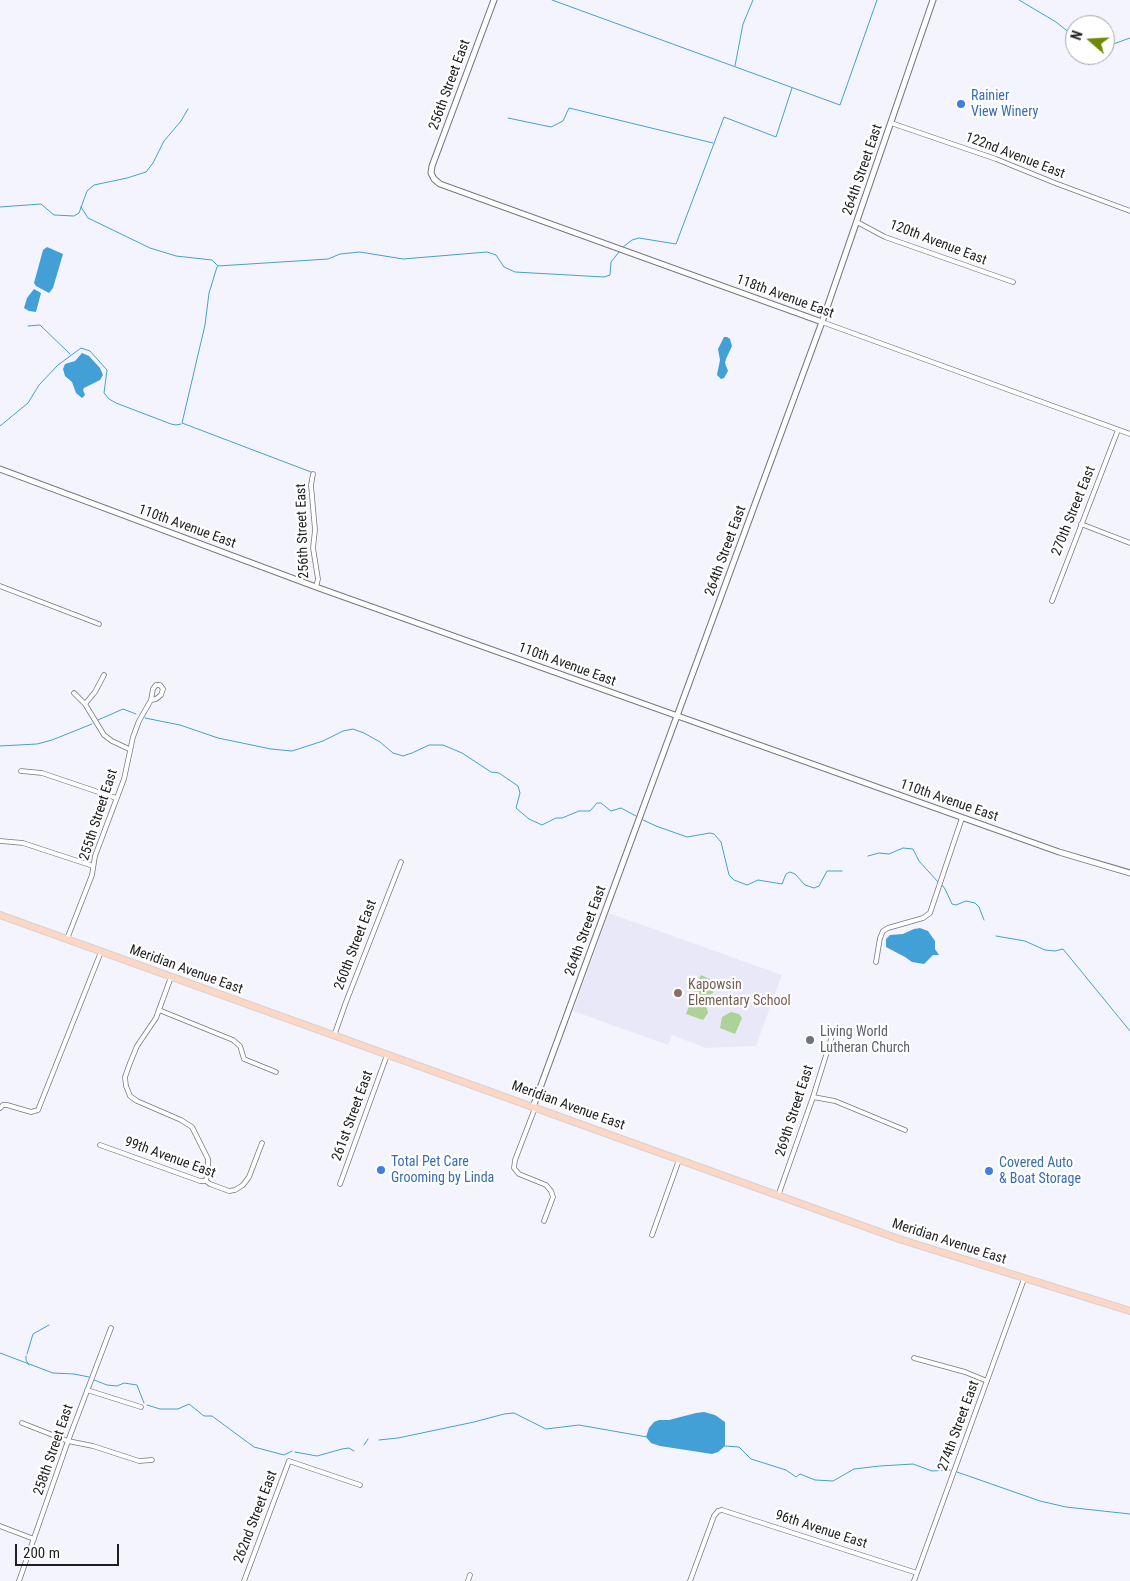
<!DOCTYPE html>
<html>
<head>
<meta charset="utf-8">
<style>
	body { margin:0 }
	#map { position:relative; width:1130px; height:1581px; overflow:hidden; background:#f4f4fe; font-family:"Roboto Condensed",sans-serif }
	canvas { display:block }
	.north { position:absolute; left:1065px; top:15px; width:50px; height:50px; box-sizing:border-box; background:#fff; border:1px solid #a5a5a7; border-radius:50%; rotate:289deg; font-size:14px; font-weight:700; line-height:20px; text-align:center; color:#1f1f23 }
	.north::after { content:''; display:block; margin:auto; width:18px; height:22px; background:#6e8a00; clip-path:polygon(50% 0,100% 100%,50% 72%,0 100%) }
	.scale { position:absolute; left:15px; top:1544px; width:104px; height:22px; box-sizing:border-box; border:2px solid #1f1f23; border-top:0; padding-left:6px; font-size:15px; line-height:18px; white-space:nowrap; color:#1f1f23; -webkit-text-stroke:4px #fff; paint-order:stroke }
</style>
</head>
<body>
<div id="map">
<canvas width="1130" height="1581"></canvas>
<div class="north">N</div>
<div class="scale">200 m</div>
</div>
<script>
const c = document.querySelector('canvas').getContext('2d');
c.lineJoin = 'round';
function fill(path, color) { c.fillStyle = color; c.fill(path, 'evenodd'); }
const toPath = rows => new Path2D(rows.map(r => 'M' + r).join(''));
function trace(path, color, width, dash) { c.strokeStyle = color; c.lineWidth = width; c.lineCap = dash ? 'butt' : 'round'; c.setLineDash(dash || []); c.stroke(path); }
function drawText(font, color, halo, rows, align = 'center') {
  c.font = font + ' "Roboto Condensed",sans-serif'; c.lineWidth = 4.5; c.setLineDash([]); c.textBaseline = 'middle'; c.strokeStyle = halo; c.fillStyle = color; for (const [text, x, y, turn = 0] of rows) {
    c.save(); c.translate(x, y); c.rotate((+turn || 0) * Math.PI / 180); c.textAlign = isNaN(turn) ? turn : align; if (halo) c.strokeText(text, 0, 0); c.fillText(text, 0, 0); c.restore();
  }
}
fill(toPath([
	[609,913,782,975,756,1046,706,1048,672,1035,668,1045,573,1011]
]), '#e9e8f8');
fill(toPath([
	[701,975,716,982,713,993,705,997,697,994,693,991],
	[692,998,703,1000,706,1004,708,1013,703,1020,686,1014],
	[731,1012,739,1014,742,1018,735,1034,720,1028,722,1017]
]), '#add297');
fill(toPath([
	[47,247,63,254,53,288,49,293,36,286,34,283,43,250],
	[34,289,41,293,36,312,29,311,24,308,27,298],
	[724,337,727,337,730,339,732,346,726,359,725,363,728,371,724,378,721,379,717,375,720,360,718,349],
	[82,353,89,356,100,368,103,375,100,380,84,388,83,390,85,395,82,398,76,393,72,382,65,376,63,369,65,364,75,361],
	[920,928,928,931,935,941,935,949,939,955,933,955,924,964,912,962,905,957,886,947,886,939,890,935,903,934,914,929],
	[704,1412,715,1415,725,1422,725,1446,718,1452,712,1454,660,1446,651,1443,646,1437,649,1428,654,1422,659,1420,669,1420,696,1413]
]), '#43a0d6');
trace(toPath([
	[552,0,840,105,877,0],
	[1019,0,1056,22,1075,37],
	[1105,47,1130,38],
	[735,66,743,24,753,0],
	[508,118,551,127,563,121,569,108,713,143],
	[0,207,41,204,54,215,74,216,79,213,87,191,94,185,127,178,146,172,153,163,164,141,181,121,188,109],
	[81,207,88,218,150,248,176,256,212,260,218,266],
	[623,247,632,240,639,238,676,244,724,117,776,137,792,88],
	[218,266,328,259,340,254,360,252,403,259,487,252,496,255,504,267,515,272,604,277,610,275,611,262,619,252],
	[217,267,209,293,205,325,182,423,311,472],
	[28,326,40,325,70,354],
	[0,426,28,403,39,385,58,365,81,348,90,351,107,370,104,393,109,399,116,403,171,424,176,425,181,424],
	[145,718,180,725,218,738,271,749,292,751,323,741,343,731,353,729,364,733,380,742,393,753,403,756,412,753,429,745,443,745,462,753,491,772,499,773,518,786,520,793,516,808,529,819,542,825,556,818,562,818,579,811,590,811,597,803,601,803,611,811,621,808,636,816],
	[98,720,123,709,136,714],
	[0,746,37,744,52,740,92,724],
	[643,820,656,826,687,837,710,833,714,834,721,842,729,875,734,880,747,885,758,880,782,884,786,874,790,872,795,874,805,885,814,888,819,886,827,871,842,871],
	[868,856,879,853,889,854,903,848,913,849,919,861,938,882],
	[942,885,945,889,952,904,956,905,966,901,975,903,979,907,984,920],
	[996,936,1025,941,1045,950,1055,951,1063,949,1130,1031],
	[0,1353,53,1373,74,1374,89,1377],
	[27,1354,33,1334,49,1325],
	[26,1356,26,1360,29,1365],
	[94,1380,107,1385,117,1386,124,1383,137,1385,144,1403],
	[147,1405,160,1409,178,1409,189,1404,204,1416,212,1416,254,1447,284,1455,292,1451],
	[379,1440,398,1438,474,1422,504,1414,514,1413,546,1429,579,1425,647,1437],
	[364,1445,368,1439],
	[725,1446,739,1447,751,1459,786,1470,796,1477,800,1474,815,1480,833,1481,854,1469,880,1466,913,1464,932,1471,950,1470],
	[295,1452,317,1456,342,1449,349,1448,354,1451],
	[957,1472,1040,1501,1066,1507,1130,1514]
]), '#43a0d6', 1);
const minor = toPath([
	[891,123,996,159,1055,183,1130,211],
	[857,222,885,237,1013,282],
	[822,322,1130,434],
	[313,474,311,485,315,530,313,548,318,579,316,587],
	[1081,524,1130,543],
	[0,586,99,624],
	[1052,601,1118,430],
	[74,693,85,704,104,735,112,741,129,749],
	[85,704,95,692,104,675],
	[21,771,42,773,116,798],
	[0,841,23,843,93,866],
	[67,939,92,875,95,856,124,779,133,737,139,721,151,700,153,689,156,685,160,685,163,689,161,695,156,699,151,700],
	[876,962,880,938,883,931,888,928,923,918,930,913,962,818],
	[171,977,156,1018,137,1046,130,1063,125,1077,126,1086,130,1096,137,1101,181,1120,192,1127,208,1159,208,1170,206,1181],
	[159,1010,233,1040,240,1046,244,1059,276,1072],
	[334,1036,346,1002,401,862],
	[813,1097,835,1101,905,1130],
	[0,1108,3,1105,7,1105,31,1112,38,1110,101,952],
	[535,1108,515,1160,514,1168,519,1174,546,1185,551,1191,553,1197,544,1221],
	[100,1145,200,1181,206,1181,210,1184,229,1191,235,1190,243,1185,249,1177,262,1143],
	[340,1184,387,1055],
	[778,1196,812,1100,833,1033],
	[652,1235,679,1160],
	[914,1358,965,1372,987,1381],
	[87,1390,141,1407],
	[22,1423,68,1441,93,1446,139,1461,152,1460],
	[0,1526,34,1539],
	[19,1581,68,1441,111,1328],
	[244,1581,289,1461,360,1485],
	[468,1581,470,1575],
	[690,1581,714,1516,718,1511,722,1510,917,1573],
	[914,1581,1024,1279]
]);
const tertiary = toPath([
	[494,0,432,166,431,173,434,179,440,184,822,322],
	[0,469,316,587,1059,852,1130,873],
	[533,1107,822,322,933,0]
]);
const primary = toPath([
	[0,915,899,1239,1130,1311]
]);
trace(minor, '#777781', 5.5);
trace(tertiary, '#777781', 7);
trace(primary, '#d2d2d3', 8);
trace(minor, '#fff', 4);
trace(tertiary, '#fff', 5);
trace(primary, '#fed6c4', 6);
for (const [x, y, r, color] of [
	[961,104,5,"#3f7fe0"],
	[678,993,5,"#8d6e63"],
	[810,1040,5,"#6b7280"],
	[381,1170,5,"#3f7fe0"],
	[989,1171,5,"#3f7fe0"]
]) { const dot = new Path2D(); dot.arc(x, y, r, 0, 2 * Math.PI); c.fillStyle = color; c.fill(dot); trace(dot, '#fff', 2); }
drawText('14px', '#1f1f23', '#fff', [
	["256th Street East",450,85,-70],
	["122nd Avenue East",1015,156,21],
	["264th Street East",863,170,-71],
	["120th Avenue East",938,243,21],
	["118th Avenue East",785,297,20],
	["270th Street East",1074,511,-68],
	["110th Avenue East",187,527,20],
	["256th Street East",303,531,-92],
	["264th Street East",726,551,-70],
	["110th Avenue East",567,665,20],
	["110th Avenue East",949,801,19],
	["255th Street East",99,815,-72],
	["264th Street East",586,931,-70],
	["260th Street East",356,945,-69],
	["Meridian Avenue East",186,970,20],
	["Meridian Avenue East",568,1106,20],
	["269th Street East",795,1111,-72],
	["261st Street East",353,1116,-70],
	["99th Avenue East",170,1158,20],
	["Meridian Avenue East",949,1242,18],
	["274th Street East",959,1426,-70],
	["258th Street East",54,1450,-71],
	["262nd Street East",256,1517,-69],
	["96th Avenue East",821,1530,18]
]);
drawText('14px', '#366cbe', '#fff', [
	["Rainier",971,96],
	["View Winery",971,112],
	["Total Pet Care",391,1162],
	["Grooming by Linda",391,1178],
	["Covered Auto",999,1163],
	["& Boat Storage",999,1179]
], 'left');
drawText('14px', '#785e54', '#fff', [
	["Kapowsin",688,985],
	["Elementary School",688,1001]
], 'left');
drawText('14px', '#5b616d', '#fff', [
	["Living World",820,1032],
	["Lutheran Church",820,1048]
], 'left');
</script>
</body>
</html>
